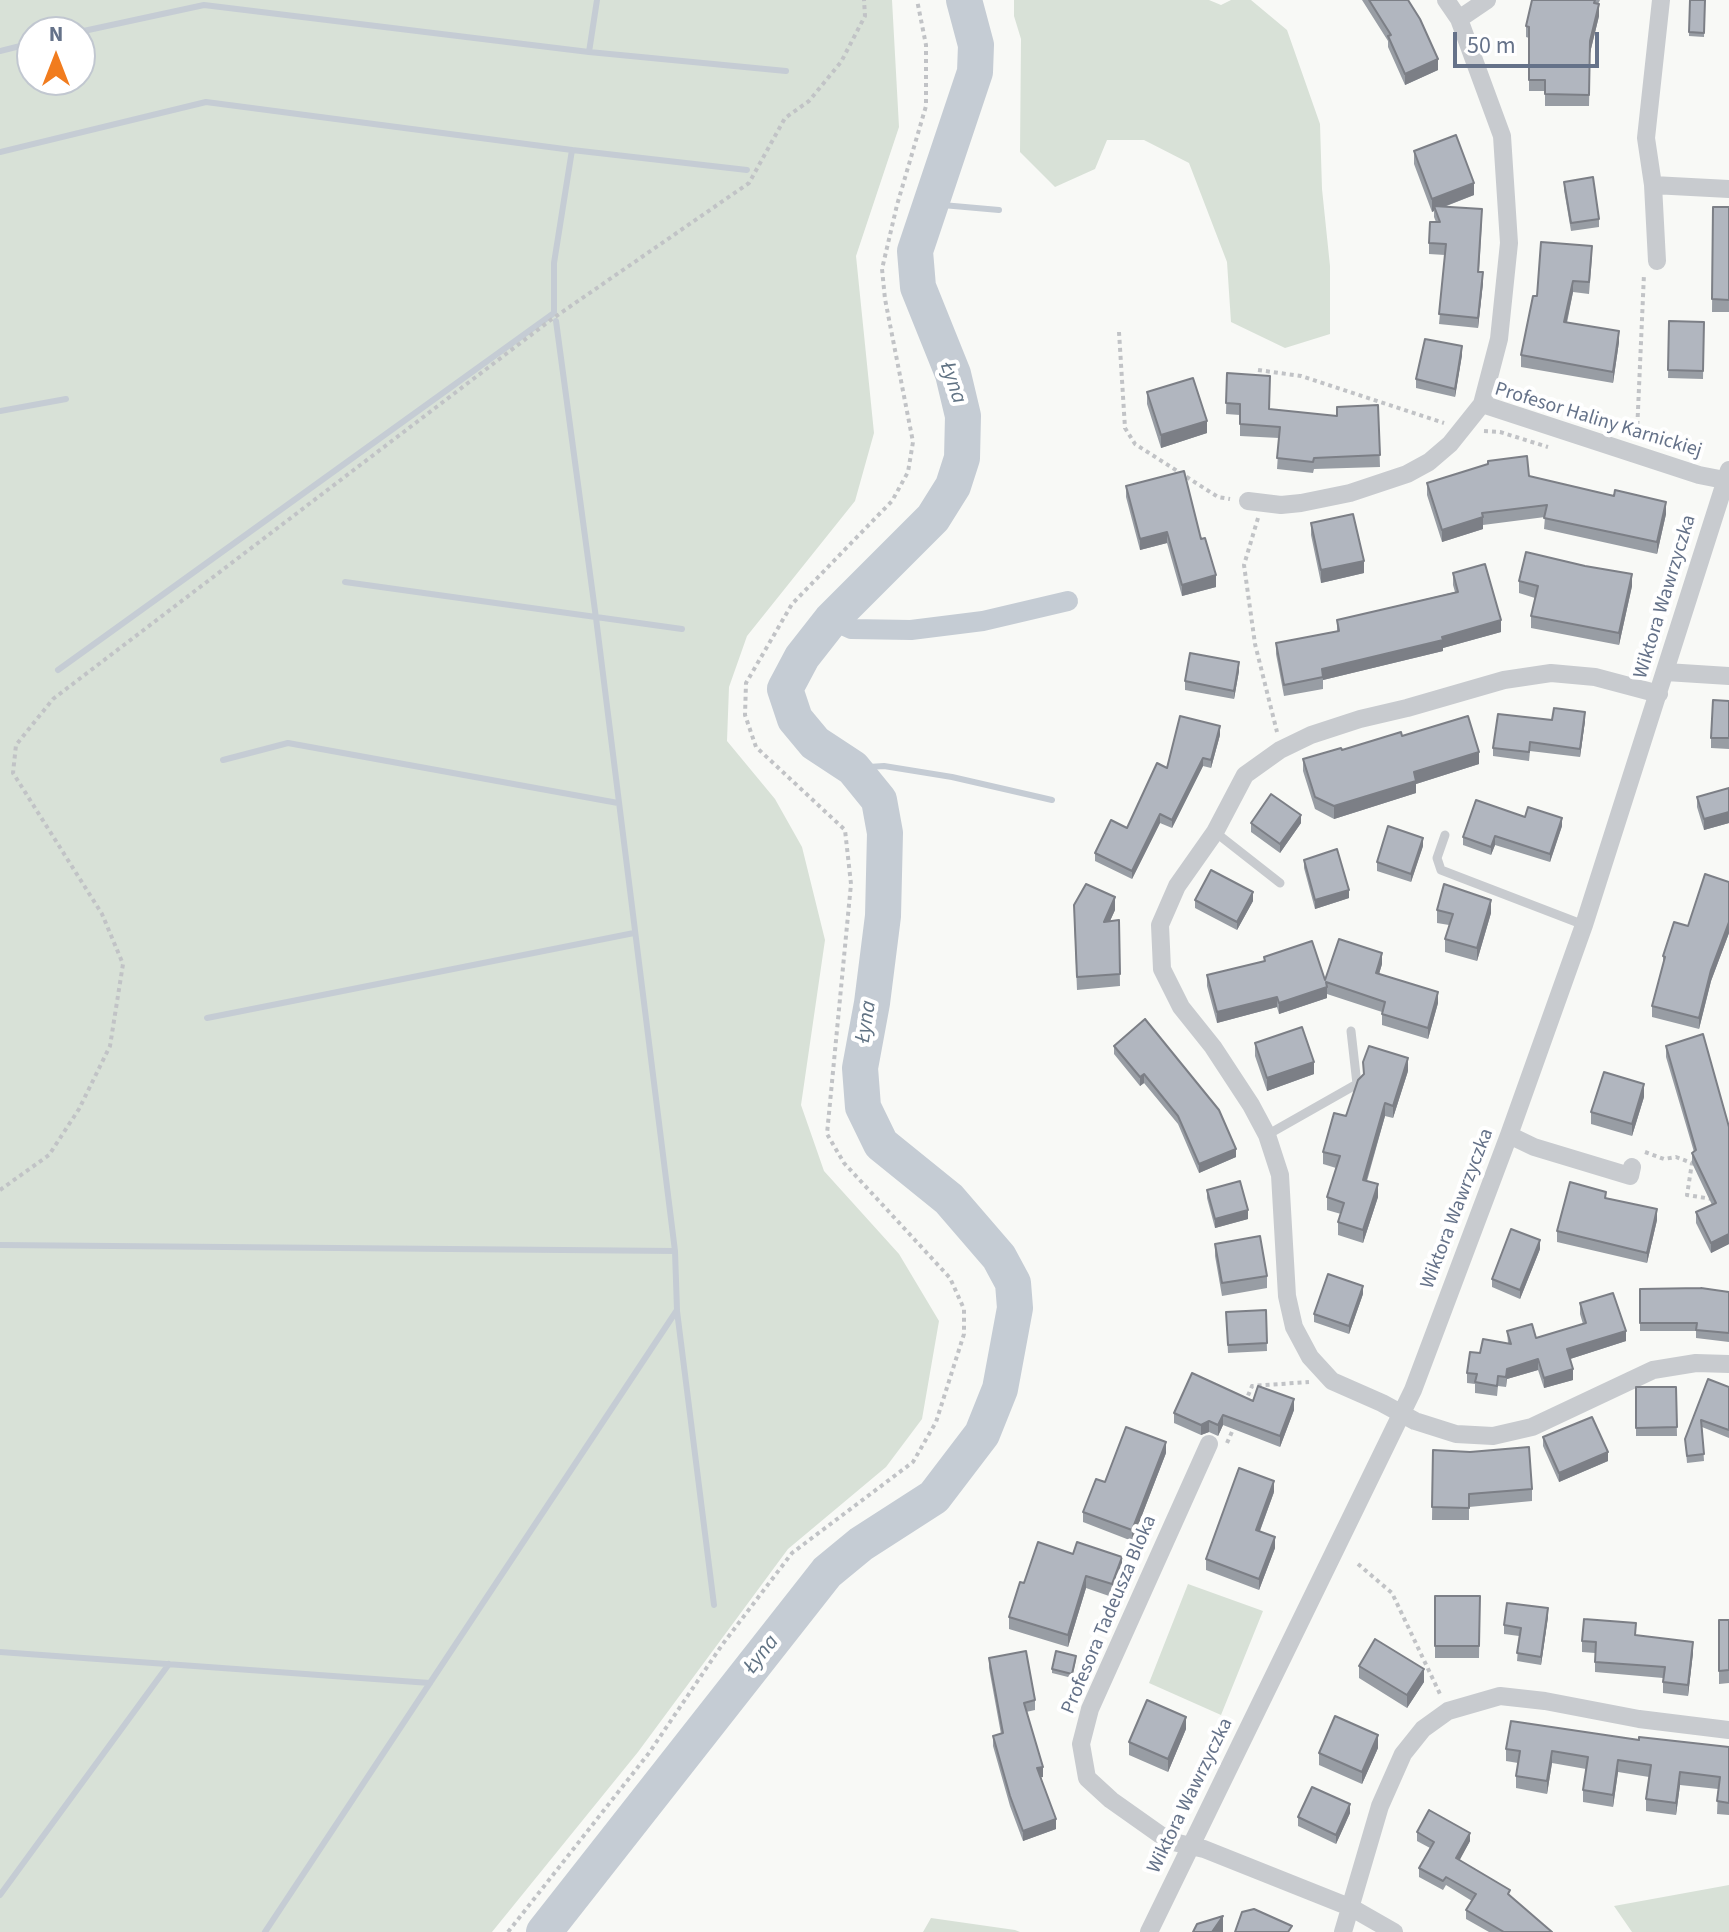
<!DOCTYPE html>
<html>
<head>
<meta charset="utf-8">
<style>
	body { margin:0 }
	#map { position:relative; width:1729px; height:1932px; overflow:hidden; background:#f8f9f6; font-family:"Source Sans 3",sans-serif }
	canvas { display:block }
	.north { position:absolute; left:16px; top:16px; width:80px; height:80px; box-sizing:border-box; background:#fff; border:2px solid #c1c7d0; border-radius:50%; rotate:0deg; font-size:22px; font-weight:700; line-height:32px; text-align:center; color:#657289 }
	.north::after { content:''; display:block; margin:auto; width:28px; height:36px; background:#f17c1e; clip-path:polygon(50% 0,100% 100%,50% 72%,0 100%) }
	.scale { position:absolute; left:1453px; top:32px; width:146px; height:36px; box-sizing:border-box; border:4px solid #657289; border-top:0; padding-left:10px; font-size:24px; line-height:28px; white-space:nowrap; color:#657289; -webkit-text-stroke:6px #fff; paint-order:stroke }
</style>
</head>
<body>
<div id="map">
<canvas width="1729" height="1932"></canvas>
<div class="north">N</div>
<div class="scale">50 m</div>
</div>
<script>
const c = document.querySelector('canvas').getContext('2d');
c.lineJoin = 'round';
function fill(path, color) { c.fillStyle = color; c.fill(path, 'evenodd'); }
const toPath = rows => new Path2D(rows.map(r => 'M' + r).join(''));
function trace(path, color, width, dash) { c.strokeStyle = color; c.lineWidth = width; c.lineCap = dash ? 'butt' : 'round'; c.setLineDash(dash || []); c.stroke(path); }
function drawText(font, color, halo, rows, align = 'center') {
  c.font = font + ' "Source Sans 3",sans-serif'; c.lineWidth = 8; c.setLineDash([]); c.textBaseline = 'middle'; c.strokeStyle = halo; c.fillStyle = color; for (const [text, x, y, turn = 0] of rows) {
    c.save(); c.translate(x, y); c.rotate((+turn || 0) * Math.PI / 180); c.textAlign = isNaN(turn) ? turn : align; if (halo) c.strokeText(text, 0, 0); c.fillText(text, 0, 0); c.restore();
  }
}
fill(toPath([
	[0,0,892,0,899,127,856,256,874,433,855,501,747,636,729,687,727,741,775,799,802,847,825,940,801,1105,824,1171,899,1254,939,1321,922,1419,886,1467,788,1549,638,1752,492,1932,0,1932],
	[32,32,80,32,80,80,32,80],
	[1014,0,1209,0,1221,5,1231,0,1251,0,1287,30,1320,124,1322,189,1330,266,1330,334,1285,348,1231,322,1227,262,1189,163,1144,140,1107,140,1095,169,1055,187,1020,152,1021,39,1014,16],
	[1188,1584,1263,1611,1221,1715,1149,1683],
	[1729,1885,1729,1932,1632,1932,1614,1906],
	[931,1918,1015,1930,1020,1932,923,1932]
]), '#d8e1d7');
trace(toPath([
	[79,32,204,5,589,52,597,0],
	[0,51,32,43],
	[589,52,786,71],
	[0,152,206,102,572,150,747,170],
	[931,204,999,210],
	[0,411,66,399],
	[345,582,682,629],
	[58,670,554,313,554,263,572,150],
	[223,760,288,743,618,803],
	[853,768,884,766,952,777,1052,800],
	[207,1018,634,933],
	[0,1245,675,1251],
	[677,1311,714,1605],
	[0,1652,430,1683],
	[0,1895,169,1664],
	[265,1932,677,1310,675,1251,596,618,556,321]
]), '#c5ccd4', 6);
trace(toPath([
	[831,620,851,629,911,630,983,621,1068,601]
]), '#c5ccd4', 20);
trace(toPath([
	[544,1932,827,1572,861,1544,934,1497,982,1434,1000,1389,1015,1308,1013,1283,999,1257,949,1199,881,1144,863,1107,860,1068,872,1003,883,916,885,833,879,800,853,768,815,743,795,719,785,689,802,657,831,620,933,518,953,486,962,458,963,416,953,374,918,287,915,251,975,72,976,45,964,0]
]), '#c5ccd4', 36);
trace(toPath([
	[1119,332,1125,428,1135,444,1218,497,1230,499],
	[1258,370,1301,376,1444,423],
	[1484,431,1500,432,1548,447],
	[1637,433,1644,274],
	[1258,518,1244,565,1255,644,1277,732],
	[1645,1152,1664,1159,1676,1157,1692,1163,1687,1195,1712,1199],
	[0,1190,49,1155,79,1109,110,1046,123,964,102,914,13,773,16,745,53,699,552,319,749,183,785,118,809,101,841,62,865,16,864,0],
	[1245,1403,1252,1386,1309,1382],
	[1227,1443,1235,1425],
	[1358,1564,1392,1593,1440,1694],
	[508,1932,649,1753,722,1645,792,1553,913,1462,936,1422,964,1334,964,1309,950,1278,844,1163,827,1134,851,884,845,830,756,747,745,715,746,683,792,604,892,501,908,472,913,442,885,299,882,269,897,205,926,106,926,45,917,0]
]), '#c1c3c6', 4, [4, 4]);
trace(toPath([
	[1215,832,1280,883],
	[1445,835,1437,858,1441,870,1584,925],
	[1267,1135,1357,1084,1351,1031]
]), '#c8cbcf', 9);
trace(toPath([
	[1446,0,1459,19,1502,136,1509,243,1499,339,1482,404],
	[1459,19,1487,0],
	[1653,185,1729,189],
	[1657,261,1653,185,1646,138,1661,0],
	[1248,501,1281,505,1301,503,1350,493,1407,474,1429,462,1450,444,1482,404,1699,475,1729,481],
	[1666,672,1729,676],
	[1659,694,1595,677,1551,673,1504,680,1407,708,1360,719,1311,735,1280,750,1245,775,1215,832,1177,886,1160,925,1162,969,1181,1007,1213,1047,1251,1105,1267,1135,1280,1175,1287,1296,1294,1327,1310,1357,1332,1381,1382,1403,1415,1421,1456,1434,1493,1436,1532,1427,1653,1370,1696,1363,1729,1364],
	[1509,1135,1534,1147,1630,1176,1632,1167],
	[1209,1444,1090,1709,1081,1744,1087,1778,1111,1800,1169,1841,1204,1849,1352,1908,1394,1932],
	[1149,1932,1413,1390,1509,1135,1584,925,1729,470],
	[1343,1932,1380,1806,1403,1754,1423,1729,1448,1711,1500,1696,1545,1701,1639,1719,1729,1730]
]), '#c8cbcf', 18);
fill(toPath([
	[1362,0,1408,0,1438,70,1405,85,1388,47,1388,41],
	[1532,0,1600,0,1598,4,1599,16,1590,53,1589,106,1545,106,1545,91,1529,91,1529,38,1526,37,1526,26],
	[1705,0,1704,37,1689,36,1689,32],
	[1414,151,1474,195,1444,207,1482,220,1479,272,1483,283,1478,328,1439,324,1445,255,1429,254,1429,243,1436,222,1434,217,1434,211,1432,212,1414,164],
	[1564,182,1599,219,1599,227,1571,231,1564,190],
	[1713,207,1729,207,1729,312,1712,312],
	[1592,257,1589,294,1573,292,1567,323,1619,342,1613,383,1521,367,1521,355,1537,296],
	[1669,321,1704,322,1703,379,1668,378],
	[1462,355,1455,397,1416,388,1416,379],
	[1227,373,1269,409,1337,416,1378,405,1380,467,1314,469,1313,473,1277,469,1279,438,1240,436,1240,415,1226,414],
	[1147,392,1207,433,1161,448,1147,404],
	[1529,476,1666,514,1657,554,1544,529,1545,517,1483,525,1483,529,1442,542,1427,495,1427,483],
	[1126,486,1201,539,1216,587,1182,596,1167,543,1140,550,1126,497],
	[1311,523,1364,573,1321,583,1311,535],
	[1453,573,1501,632,1443,648,1443,651,1323,680,1323,689,1284,696,1276,654,1276,643,1337,631,1337,620,1455,592,1453,585],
	[1519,581,1632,586,1619,645,1531,628,1531,616,1535,598,1519,593],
	[1239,671,1234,699,1185,690,1185,681],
	[1729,701,1729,749,1711,748,1711,738],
	[1552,720,1585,721,1580,757,1530,751,1529,761,1493,756,1493,748],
	[1220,735,1211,768,1203,766,1172,828,1160,823,1132,879,1095,861,1095,853,1127,828,1167,768],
	[1402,736,1479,764,1416,784,1416,793,1334,819,1315,809,1303,771,1303,759],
	[1729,788,1729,823,1704,830,1697,807,1697,797],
	[1525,817,1562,826,1550,862,1495,845,1491,855,1463,845,1463,837],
	[1251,823,1301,823,1280,853,1251,832],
	[1423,846,1411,882,1377,871,1377,862],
	[1304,860,1349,898,1315,909,1304,868],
	[1729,882,1729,933,1711,981,1699,1029,1652,1017,1652,1006,1663,965,1663,956,1688,926],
	[1195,900,1253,901,1237,930,1195,908],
	[1115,910,1110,921,1119,920,1120,986,1077,990,1074,917],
	[1437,910,1491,913,1477,961,1445,952,1445,939,1449,925,1437,923],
	[1264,957,1325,980,1382,964,1379,974,1438,1003,1428,1039,1382,1025,1382,1012,1327,994,1327,998,1279,1014,1277,1007,1217,1023,1207,986,1207,975,1264,961],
	[1255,1043,1314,1074,1267,1091,1255,1056],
	[1114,1046,1236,1157,1199,1173,1178,1124,1144,1083,1140,1086,1114,1054],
	[1666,1046,1729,1127,1729,1244,1711,1253,1696,1223,1696,1212,1712,1205,1692,1163,1692,1153,1694,1152,1666,1057],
	[1408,1071,1393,1118,1385,1116,1367,1181,1378,1197,1363,1243,1338,1235,1338,1222,1341,1214,1327,1210,1327,1197,1336,1168,1323,1164,1323,1152,1346,1116],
	[1644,1097,1632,1136,1591,1124,1591,1112],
	[1207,1190,1248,1219,1215,1228,1207,1198],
	[1657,1220,1647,1263,1557,1242,1557,1231],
	[1215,1244,1267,1276,1267,1288,1222,1296,1215,1256],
	[1540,1249,1520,1299,1492,1287,1492,1279],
	[1640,1289,1729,1292,1729,1342,1696,1338,1696,1331,1640,1331],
	[1363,1294,1349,1334,1314,1322,1314,1314],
	[1580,1303,1626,1341,1570,1359,1573,1380,1544,1388,1538,1370,1507,1379,1506,1387,1498,1386,1497,1396,1475,1393,1475,1384,1467,1383,1467,1373,1480,1353,1508,1343,1507,1331,1536,1338,1583,1324,1580,1314],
	[1266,1310,1267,1351,1228,1353,1226,1312],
	[1636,1387,1676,1387,1677,1436,1636,1436],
	[1729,1387,1729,1438,1702,1427,1704,1461,1687,1463,1685,1439],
	[1253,1401,1294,1410,1280,1447,1223,1425,1218,1436,1209,1432,1201,1435,1174,1423,1174,1413],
	[1543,1437,1608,1461,1559,1482,1543,1446],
	[1433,1450,1532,1489,1532,1501,1469,1507,1469,1520,1432,1520],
	[1166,1453,1132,1541,1083,1522,1083,1512,1105,1482],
	[1274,1492,1260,1531,1275,1548,1259,1590,1206,1570,1206,1559],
	[1122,1570,1112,1597,1086,1588,1068,1647,1009,1629,1009,1617,1024,1583],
	[1435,1596,1480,1596,1479,1658,1435,1658],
	[1548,1617,1541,1665,1517,1661,1519,1636,1504,1634,1504,1625],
	[1719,1620,1729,1620,1729,1683,1719,1684],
	[1636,1635,1693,1653,1688,1696,1663,1693,1663,1678,1595,1672,1595,1653,1582,1652,1582,1641],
	[989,1658,1035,1700,1035,1710,1026,1712,1043,1777,1041,1777,1056,1829,1023,1841,1010,1806,993,1746,993,1736,1001,1734,989,1668],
	[1076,1660,1072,1678,1052,1673,1052,1669],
	[1359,1666,1424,1682,1407,1708,1359,1678],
	[1186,1729,1168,1772,1129,1755,1129,1742],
	[1639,1740,1729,1747,1729,1815,1717,1814,1718,1789,1680,1785,1676,1815,1646,1811,1646,1799,1649,1777,1618,1772,1613,1807,1583,1802,1583,1790,1586,1769,1552,1763,1547,1794,1516,1788,1516,1776,1518,1763,1506,1761,1506,1749],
	[1378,1748,1362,1784,1319,1765,1319,1753],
	[1350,1813,1336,1844,1298,1826,1298,1817],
	[1417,1832,1470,1841,1459,1860,1510,1897,1552,1932,1489,1932,1466,1919,1466,1910,1472,1901,1446,1885,1443,1890,1419,1877,1419,1868,1430,1848,1417,1841]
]), '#989da4');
fill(toPath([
	[1599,4,1599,16,1590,53,1589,106,1590,41],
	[1438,59,1438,70,1405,85,1405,74],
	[1474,183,1474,195,1435,210,1434,206,1434,211,1432,212,1432,199],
	[1483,272,1483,283,1478,328,1478,318],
	[1573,281,1573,292,1564,334,1564,322],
	[1619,331,1619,342,1613,383,1613,372],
	[1462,346,1462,355,1455,397,1455,389],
	[1207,421,1207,433,1161,448,1161,435],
	[1666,502,1666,514,1657,554,1657,542],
	[1483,517,1483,529,1442,542,1442,530],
	[1167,532,1167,543,1140,550,1140,539],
	[1364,561,1364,573,1321,583,1321,570],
	[1632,574,1632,586,1619,645,1619,633],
	[1216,575,1216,587,1182,596,1182,585],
	[1501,620,1501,632,1443,648,1443,651,1323,680,1322,669],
	[1239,662,1239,671,1234,699,1234,691],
	[1585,712,1585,721,1580,757,1580,749],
	[1220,726,1220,735,1211,768,1211,760],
	[1479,752,1479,764,1416,784,1416,793,1334,819,1334,806,1414,772],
	[1203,758,1203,766,1172,828,1172,820],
	[1729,812,1729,823,1704,830,1704,819],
	[1160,814,1160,823,1132,879,1132,871],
	[1301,815,1301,823,1280,853,1280,844],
	[1562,818,1562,826,1550,862,1550,854],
	[1495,836,1495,845,1491,855,1491,847],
	[1423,838,1423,846,1411,882,1411,874],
	[1349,890,1349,898,1315,909,1315,900],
	[1253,892,1253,901,1237,930,1237,922],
	[1115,897,1115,910,1104,934,1104,922],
	[1491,900,1491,913,1477,961,1477,948],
	[1729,922,1729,933,1711,981,1699,1029,1699,1018,1711,970],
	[1382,953,1382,964,1376,984,1376,973],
	[1327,987,1327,998,1279,1014,1279,1003],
	[1438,992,1438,1003,1428,1039,1428,1028],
	[1277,997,1277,1007,1217,1023,1217,1012],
	[1408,1058,1408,1071,1393,1118,1393,1106],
	[1314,1062,1314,1074,1267,1091,1267,1078],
	[1144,1074,1144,1083,1140,1086,1140,1077],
	[1644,1084,1644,1097,1632,1136,1632,1124],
	[1385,1103,1385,1116,1363,1192,1363,1180],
	[1236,1149,1236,1157,1199,1173,1199,1164],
	[1378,1184,1378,1197,1363,1243,1363,1230],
	[1657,1209,1657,1220,1647,1263,1647,1253],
	[1248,1210,1248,1219,1215,1228,1215,1219],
	[1729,1234,1729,1244,1711,1253,1711,1243],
	[1540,1240,1540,1249,1520,1299,1520,1290],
	[1363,1286,1363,1294,1349,1334,1349,1326],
	[1626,1331,1626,1341,1567,1360,1567,1349],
	[1538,1359,1538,1370,1507,1379,1506,1387,1507,1369],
	[1573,1369,1573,1380,1544,1388,1544,1378],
	[1294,1399,1294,1410,1280,1447,1280,1436],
	[1223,1415,1223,1425,1218,1436,1218,1425],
	[1209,1421,1209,1432,1201,1435,1201,1425],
	[1166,1442,1166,1453,1132,1541,1132,1530],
	[1608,1452,1608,1461,1559,1482,1559,1473],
	[1274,1481,1274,1492,1256,1541,1256,1530],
	[1275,1537,1275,1548,1259,1590,1259,1579],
	[1122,1557,1122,1570,1112,1597,1112,1584],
	[1086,1576,1086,1588,1068,1647,1068,1635],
	[1548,1608,1548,1617,1541,1665,1541,1657],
	[1693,1642,1693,1653,1688,1696,1688,1685],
	[1424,1669,1424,1682,1407,1708,1407,1695],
	[1186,1717,1186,1729,1168,1772,1168,1759],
	[1378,1735,1378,1748,1362,1784,1362,1772],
	[1552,1751,1552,1763,1547,1794,1547,1781],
	[1618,1760,1618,1772,1613,1807,1613,1795],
	[1043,1767,1043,1777,1037,1778,1037,1768],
	[1680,1772,1680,1785,1676,1815,1676,1803],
	[1350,1804,1350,1813,1336,1844,1336,1835],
	[1056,1819,1056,1829,1023,1841,1023,1831],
	[1470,1833,1470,1841,1456,1867,1456,1858],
	[1223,1916,1223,1932,1212,1932]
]), '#7c7f86');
const building = toPath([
	[1369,0,1408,0,1420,19,1438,59,1405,74,1388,36,1391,35,1369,0],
	[1532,0,1595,0,1594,3,1599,4,1590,41,1589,95,1545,94,1545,80,1529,80,1529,27,1526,26,1532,0],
	[1690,0,1705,0,1704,33,1689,32,1690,0],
	[1456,135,1474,183,1432,199,1414,151,1456,135],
	[1593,177,1599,219,1571,223,1564,182,1593,177],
	[1434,206,1482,209,1478,272,1483,272,1478,318,1439,314,1446,244,1429,243,1430,222,1440,222,1434,206],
	[1713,207,1729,207,1729,300,1712,299,1713,207],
	[1541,242,1592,246,1589,282,1573,281,1564,322,1619,331,1613,372,1521,355,1533,296,1537,296,1541,242],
	[1669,321,1704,322,1703,371,1668,370,1669,321],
	[1425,339,1462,346,1455,389,1416,379,1425,339],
	[1227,373,1270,376,1269,409,1337,416,1337,407,1378,405,1380,455,1314,458,1313,462,1277,458,1280,427,1240,424,1240,404,1226,403,1227,373],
	[1193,378,1207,421,1161,435,1147,392,1193,378],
	[1527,456,1529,476,1614,496,1615,490,1666,502,1657,542,1544,518,1547,505,1482,513,1483,517,1442,530,1427,483,1488,464,1488,461,1527,456],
	[1184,471,1201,539,1205,538,1216,575,1182,585,1167,532,1140,539,1126,486,1184,471],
	[1353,514,1364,561,1321,570,1311,523,1353,514],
	[1526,552,1585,566,1632,574,1619,633,1531,616,1538,586,1519,581,1526,552],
	[1485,564,1501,620,1442,637,1443,640,1322,669,1323,677,1284,685,1276,643,1339,631,1337,620,1458,592,1453,573,1485,564],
	[1190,653,1239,662,1234,691,1185,681,1190,653],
	[1713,700,1729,701,1729,738,1711,738,1713,700],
	[1554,708,1585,712,1580,749,1530,742,1529,752,1493,748,1498,714,1552,720,1554,708],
	[1180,716,1220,726,1211,760,1203,758,1172,820,1160,814,1132,871,1095,853,1111,820,1127,828,1157,763,1167,768,1180,716],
	[1468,716,1479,752,1414,772,1416,781,1334,806,1315,797,1303,759,1341,748,1342,750,1401,732,1402,736,1468,716],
	[1729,788,1729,812,1704,819,1697,797,1729,788],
	[1271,794,1301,815,1280,844,1251,823,1271,794],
	[1476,800,1525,817,1528,807,1562,818,1550,854,1495,836,1491,847,1463,837,1476,800],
	[1388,826,1423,838,1411,874,1377,862,1388,826],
	[1337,849,1349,890,1315,900,1304,860,1337,849],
	[1211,870,1253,892,1237,922,1195,900,1211,870],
	[1705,874,1729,882,1729,922,1711,970,1699,1018,1652,1006,1665,957,1663,956,1674,922,1688,926,1705,874],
	[1086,884,1115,897,1104,922,1119,920,1120,974,1077,977,1074,905,1086,884],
	[1444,884,1491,900,1477,948,1445,939,1453,914,1437,910,1444,884],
	[1339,939,1382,953,1376,973,1438,992,1428,1028,1382,1014,1385,1002,1326,982,1327,987,1279,1003,1277,997,1217,1012,1207,975,1265,961,1264,957,1312,941,1325,980,1339,939],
	[1145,1019,1219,1110,1236,1149,1199,1164,1178,1116,1144,1074,1140,1077,1114,1046,1145,1019],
	[1302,1027,1314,1062,1267,1078,1255,1043,1302,1027],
	[1703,1034,1729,1127,1729,1234,1711,1243,1696,1212,1716,1203,1692,1153,1696,1150,1666,1046,1703,1034],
	[1369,1046,1408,1058,1393,1106,1385,1103,1363,1180,1378,1184,1363,1230,1338,1222,1344,1203,1327,1197,1340,1156,1323,1152,1334,1113,1346,1116,1358,1080,1364,1074,1363,1062,1369,1046],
	[1604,1072,1644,1084,1632,1124,1591,1112,1604,1072],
	[1240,1181,1248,1210,1215,1219,1207,1190,1240,1181],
	[1570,1182,1606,1192,1605,1198,1657,1209,1647,1253,1557,1231,1570,1182],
	[1511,1229,1540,1240,1520,1290,1492,1279,1511,1229],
	[1260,1236,1267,1276,1222,1283,1215,1244,1260,1236],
	[1328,1274,1363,1286,1349,1326,1314,1314,1328,1274],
	[1701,1288,1729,1292,1729,1333,1696,1330,1697,1323,1640,1323,1640,1289,1701,1288],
	[1613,1293,1626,1331,1567,1349,1573,1369,1544,1378,1538,1359,1507,1369,1506,1377,1498,1376,1497,1386,1475,1382,1477,1374,1467,1373,1470,1352,1480,1353,1483,1339,1511,1344,1507,1331,1532,1324,1536,1338,1586,1323,1580,1303,1613,1293],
	[1266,1310,1267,1343,1228,1345,1226,1312,1266,1310],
	[1192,1373,1253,1401,1258,1386,1294,1399,1280,1436,1223,1415,1218,1425,1209,1421,1201,1425,1174,1413,1192,1373],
	[1708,1379,1729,1387,1729,1430,1701,1420,1704,1454,1687,1456,1685,1439,1708,1379],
	[1636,1387,1676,1387,1677,1427,1636,1428,1636,1387],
	[1592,1417,1608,1452,1559,1473,1543,1437,1592,1417],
	[1126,1427,1166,1442,1132,1530,1083,1512,1096,1479,1105,1482,1126,1427],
	[1529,1447,1532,1489,1469,1494,1469,1508,1432,1507,1433,1450,1470,1452,1529,1447],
	[1239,1468,1274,1481,1256,1530,1275,1537,1259,1579,1206,1559,1239,1468],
	[1038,1542,1073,1554,1077,1542,1122,1557,1112,1584,1086,1576,1068,1635,1009,1617,1020,1582,1024,1583,1038,1542],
	[1435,1596,1480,1596,1479,1646,1435,1646,1435,1596],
	[1507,1603,1548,1608,1541,1657,1517,1653,1521,1628,1504,1625,1507,1603],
	[1584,1619,1636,1623,1635,1635,1693,1642,1688,1685,1663,1682,1665,1667,1595,1662,1596,1642,1582,1641,1584,1619],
	[1719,1620,1729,1620,1729,1670,1719,1671,1719,1620],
	[1375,1639,1424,1669,1407,1695,1359,1666,1375,1639],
	[1026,1651,1035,1700,1024,1703,1043,1767,1037,1768,1056,1819,1023,1831,1010,1796,993,1736,1003,1733,989,1658,1026,1651],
	[1056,1651,1076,1656,1072,1674,1052,1669,1056,1651],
	[1147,1700,1186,1717,1168,1759,1129,1742,1147,1700],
	[1335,1716,1378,1735,1362,1772,1319,1753,1335,1716],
	[1511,1721,1639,1740,1639,1737,1729,1747,1729,1803,1717,1801,1720,1777,1680,1772,1676,1803,1646,1799,1651,1765,1618,1760,1613,1795,1583,1790,1588,1757,1552,1751,1547,1781,1516,1776,1520,1751,1506,1749,1511,1721],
	[1312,1787,1350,1804,1336,1835,1298,1817,1312,1787],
	[1429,1810,1470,1833,1456,1858,1510,1890,1508,1894,1552,1932,1504,1932,1466,1910,1476,1894,1446,1877,1443,1881,1419,1868,1434,1842,1417,1832,1429,1810],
	[1254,1909,1292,1926,1288,1932,1235,1932,1242,1912,1254,1909],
	[1223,1916,1212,1932,1193,1932,1197,1924,1223,1916]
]);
fill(building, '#b1b6bf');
trace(building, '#7c7f86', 2);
drawText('20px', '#657289', '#fff', [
	["Profesor Haliny Karnickiej",1598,421,17],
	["Wiktora Wawrzyczka",1666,597,-73],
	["Wiktora Wawrzyczka",1458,1209,-69],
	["Profesora Tadeusza Bloka",1110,1615,-67],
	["Wiktora Wawrzyczka",1191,1796,-64]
]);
drawText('italic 22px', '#617384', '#fff', [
	["Łyna",952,383,71],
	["Łyna",867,1022,-81],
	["Łyna",762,1655,-52]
]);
</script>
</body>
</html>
